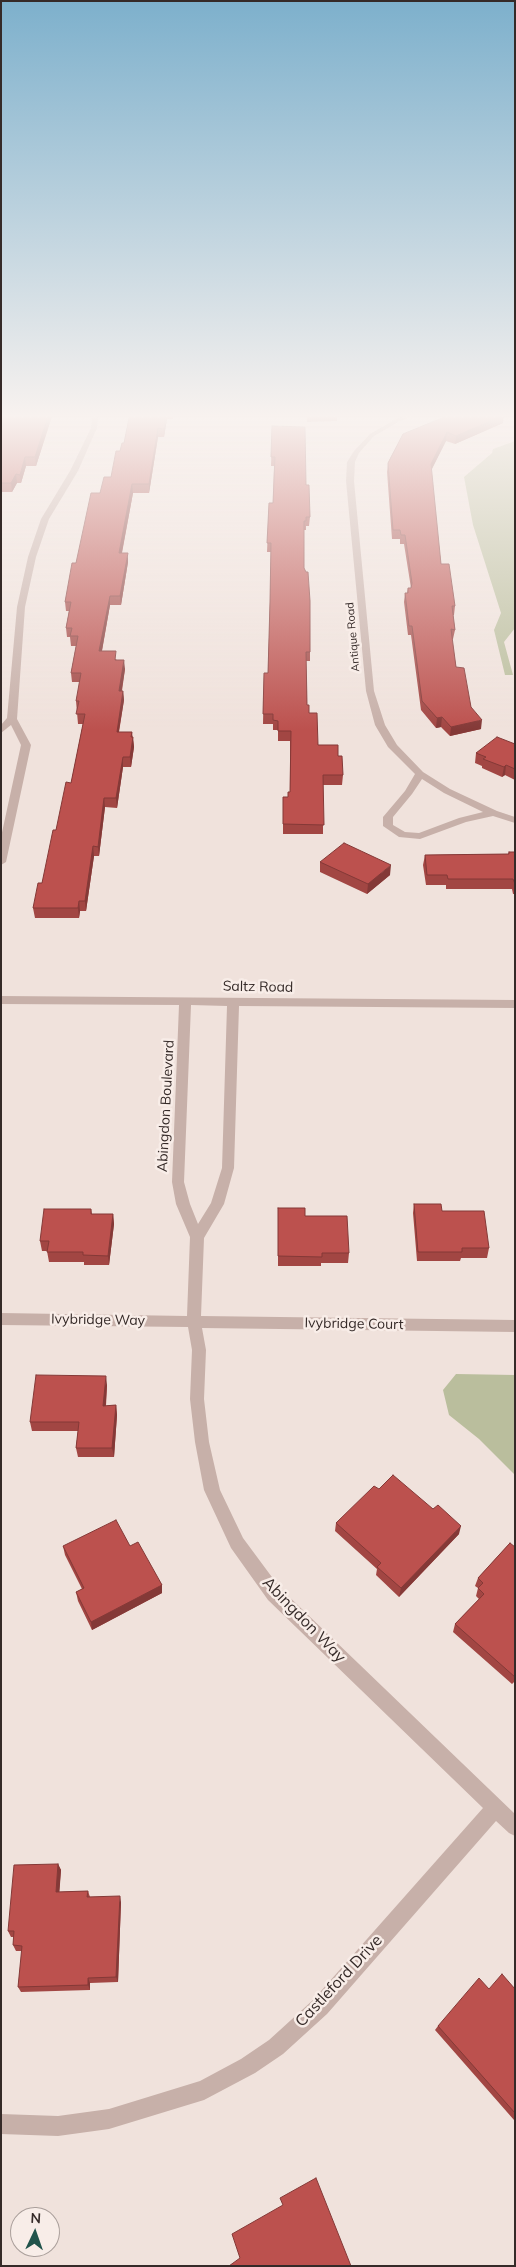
<!DOCTYPE html>
<html>
<head>
<meta charset="utf-8">
<style>
	body { margin:0 }
	#map { position:relative; width:516px; height:2267px; overflow:hidden; background:#f0e2dc; font-family:Mulish,sans-serif }
	canvas { display:block }
	.frame { position:absolute; inset:0; border:2px solid #352a28; pointer-events:none }
	.north { position:absolute; left:10px; top:2207px; width:50px; height:50px; box-sizing:border-box; background:#f8ede8; border:1px solid #aa9f9b; border-radius:50%; rotate:3deg; font-size:14px; font-weight:700; line-height:20px; text-align:center; color:#352a28 }
	.north::after { content:''; display:block; margin:auto; width:18px; height:22px; background:#21534b; clip-path:polygon(50% 0,100% 100%,50% 72%,0 100%) }
</style>
</head>
<body>
<div id="map">
<canvas width="516" height="2267"></canvas>
<div class="frame"></div>
<div class="north">N</div>
</div>
<script>
const c = document.querySelector('canvas').getContext('2d');
c.lineJoin = 'round';
function fill(path, color) { c.fillStyle = color; c.fill(path, 'evenodd'); }
const toPath = rows => new Path2D(rows.map(r => 'M' + r).join(''));
function trace(path, color, width, dash) { c.strokeStyle = color; c.lineWidth = width; c.lineCap = dash ? 'butt' : 'round'; c.setLineDash(dash || []); c.stroke(path); }
function drawText(font, color, halo, rows, align = 'center') {
  c.font = font + ' Mulish,sans-serif'; c.lineWidth = 5; c.setLineDash([]); c.textBaseline = 'middle'; c.strokeStyle = halo; c.fillStyle = color; for (const [text, x, y, turn = 0] of rows) {
    c.save(); c.translate(x, y); c.rotate((+turn || 0) * Math.PI / 180); c.textAlign = isNaN(turn) ? turn : align; if (halo) c.strokeText(text, 0, 0); c.fillText(text, 0, 0); c.restore();
  }
}
fill(toPath([
	[515,441,515,628,504,642,513,675,505,675,494,630,501,613,473,525,464,477,492,453,493,449],
	[456,1374,515,1375,515,1475,479,1439,449,1415,443,1390]
]), '#babe9d');
fill(toPath([
	[92,413,98,413,97,428,78,471,49,519,36,557,25,607,17,719,31,745,6,862,1,865,1,837,21,745,11,725,1,733,1,725,7,718,17,607,28,557,41,519,70,471,91,428,92,413],
	[413,413,421,413,400,421,374,436,359,453,355,462,354,481,374,691,385,725,397,745,423,772,450,789,497,811,515,817,515,823,493,816,466,822,420,839,399,837,383,826,383,817,405,791,415,774,388,747,375,725,366,691,346,481,347,462,354,451,370,434,396,419,413,413],
	[422,779,444,793,483,812,459,818,419,833,405,832,393,825,393,817,412,794,422,779],
	[1,996,515,1000,515,1008,239,1006,234,1168,224,1204,204,1238,201,1316,515,1320,515,1332,202,1328,206,1350,204,1399,209,1442,220,1490,243,1538,280,1588,515,1814,515,1836,509,1833,496,1821,327,2014,283,2054,255,2073,204,2100,109,2129,58,2136,1,2134,1,2114,58,2116,109,2109,200,2081,241,2059,269,2040,313,2000,483,1808,268,1600,231,1548,204,1490,195,1442,190,1399,192,1350,188,1327,1,1325,1,1313,187,1316,190,1237,176,1204,172,1182,179,1005,1,1004,1,996],
	[191,1005,227,1006,222,1168,211,1203,198,1224,190,1204,184,1182,191,1005]
]), '#c7b0a9');
fill(toPath([
	[1,413,53,413,36,466,26,466,21,483,17,483,12,492,1,492],
	[130,413,174,413,173,419,167,419,164,437,158,437,149,493,133,493,122,553,128,562,121,605,110,605,102,651,117,660,125,669,122,691,123,691,124,700,119,732,132,732,134,747,131,767,123,767,117,808,105,807,99,856,94,856,86,911,80,911,79,918,35,918,33,908,42,883,56,830,71,783,83,724,78,724,76,701,80,682,72,682,71,673,76,646,71,646,70,637,67,637,66,628,69,611,66,611,65,602,76,563,100,493,111,477,124,443],
	[307,413,337,413,337,421,307,422],
	[503,423,455,444,446,441,431,470,441,564,455,606,454,615,453,615,455,630,453,639,452,639,456,667,471,707,481,729,450,736,441,727,436,728,421,710,411,635,408,635,404,602,405,593,407,593,408,588,411,588,404,544,400,544,400,539,392,539,387,472,388,463,403,434],
	[272,426,306,485,310,517,309,526,306,526,306,530,304,530,304,568,310,601,310,661,306,661,307,705,318,745,338,756,343,775,342,785,323,785,323,834,283,834,283,797,288,797,290,792,290,741,278,741,278,730,273,730,273,724,263,724,264,673,268,673,270,602,271,552,267,552,269,503,273,503,274,466,271,466],
	[515,744,515,780,505,775,502,777,482,768,482,766,475,763,476,753],
	[509,852,515,852,515,894,513,894,512,889,446,889,446,885,426,885,423,865,425,855,508,854],
	[320,862,390,875,367,894,320,872],
	[414,1204,442,1211,489,1248,487,1258,461,1258,460,1261,417,1261,413,1213],
	[278,1208,305,1216,349,1253,348,1263,321,1263,321,1266,278,1266],
	[91,1209,92,1214,113,1214,114,1224,109,1265,84,1265,84,1262,49,1262,47,1251,42,1251,40,1241],
	[107,1385,106,1406,116,1405,117,1415,114,1457,78,1457,76,1448,78,1431,32,1431,30,1422],
	[379,1489,459,1534,399,1597,376,1575,377,1569,335,1531,336,1523],
	[510,1543,515,1681,512,1684,453,1632,455,1624,479,1599,476,1596,478,1588,475,1586,478,1578],
	[63,1546,130,1546,162,1585,162,1593,92,1630,78,1601,76,1592,82,1589,65,1555],
	[58,1864,61,1870,59,1892,88,1891,90,1897,121,1902,118,1982,90,1983,90,1990,21,1992,18,1987,22,1951,16,1951,13,1945,14,1937,11,1937,8,1931],
	[489,1989,515,1989,514,2120,435,2030,438,2026]
]), '#a24643');
fill(toPath([
	[49,413,53,413,36,466,35,457],
	[166,413,167,419,164,437,164,429],
	[504,415,503,423,455,444,456,436],
	[158,428,158,437,149,493,149,484],
	[447,432,446,441,430,473,431,464],
	[25,457,26,466,21,483,20,475],
	[16,474,17,483,12,492,11,483],
	[132,484,133,493,120,562,119,553],
	[128,553,128,562,121,605,120,596],
	[110,596,110,605,100,661,99,651],
	[124,660,125,669,120,700,119,691],
	[123,691,124,700,117,742,117,732],
	[442,717,441,727,436,728,437,718],
	[482,720,481,729,450,736,451,727],
	[133,737,134,747,131,767,130,757],
	[123,757,123,767,117,808,116,798],
	[506,765,505,775,502,777,504,767],
	[104,798,105,807,99,856,98,847],
	[93,846,94,856,86,911,85,901],
	[391,865,390,875,367,894,368,884],
	[79,901,80,911,79,918,78,908],
	[113,1214,114,1224,109,1265,108,1256],
	[106,1376,107,1385,105,1415,103,1406],
	[116,1405,117,1415,114,1457,112,1448],
	[461,1526,459,1534,399,1597,401,1588],
	[162,1585,162,1593,92,1630,91,1622],
	[58,1864,61,1870,59,1898,56,1892],
	[120,1896,121,1902,118,1982,116,1977],
	[88,1978,90,1983,90,1990,88,1985]
]), '#843937');
const building = toPath([
	[1,413,49,413,35,457,25,457,20,475,16,474,11,483,1,483,1,430,4,423,1,423,1,413],
	[130,413,166,413,164,429,158,428,149,484,132,484,119,553,128,553,120,596,110,596,99,651,116,651,115,660,124,660,119,691,123,691,117,732,132,732,131,737,133,737,130,757,123,757,116,798,104,798,98,847,93,846,85,901,79,901,78,908,33,908,38,883,42,883,53,830,56,830,66,782,71,783,85,714,76,714,79,701,76,701,81,673,71,673,78,636,70,636,72,628,66,628,71,602,65,602,72,563,76,563,91,493,100,493,104,477,111,477,116,451,120,451,122,443,124,443,130,413],
	[307,413,334,413,307,414,307,413],
	[454,413,501,413,504,415,456,436,447,432,431,464,441,564,449,564,455,606,452,606,455,630,451,629,456,667,464,668,471,707,482,720,451,727,442,717,437,718,422,701,412,626,409,626,405,593,408,593,408,588,411,588,412,583,405,535,401,535,400,530,393,530,388,463,403,434,454,413],
	[272,426,305,427,306,485,309,485,310,517,306,517,306,521,304,521,304,568,306,572,308,572,310,601,310,652,306,652,307,705,309,705,309,713,317,713,318,745,338,745,338,756,342,756,343,775,323,775,324,825,283,824,283,797,288,797,288,792,290,792,291,731,278,731,278,721,273,720,273,714,263,714,264,673,268,673,270,602,271,543,267,543,269,503,273,503,275,457,271,457,272,426],
	[497,737,515,744,515,769,506,765,504,767,483,759,486,757,476,753,497,737],
	[344,843,391,865,368,884,320,862,344,843],
	[509,852,515,852,515,884,513,879,448,879,447,875,427,875,425,855,509,854,509,852],
	[414,1204,441,1204,442,1211,484,1211,489,1248,462,1248,462,1252,418,1252,414,1204],
	[278,1208,305,1208,305,1216,347,1216,349,1253,322,1253,322,1257,278,1256,278,1208],
	[44,1209,91,1209,91,1214,113,1214,108,1256,83,1255,83,1252,47,1252,49,1241,40,1241,44,1209],
	[36,1375,106,1376,103,1406,116,1405,112,1448,76,1448,79,1422,30,1422,36,1375],
	[393,1475,433,1509,438,1505,461,1526,401,1588,377,1567,381,1563,336,1523,374,1486,379,1489,393,1475],
	[116,1520,130,1546,138,1542,162,1585,91,1622,76,1592,84,1588,63,1546,116,1520],
	[510,1543,515,1547,515,1677,455,1624,484,1594,478,1588,483,1583,478,1578,510,1543],
	[58,1864,56,1892,88,1891,87,1897,120,1896,116,1977,88,1978,88,1985,18,1987,22,1946,13,1945,14,1931,8,1931,14,1865,58,1864],
	[502,1974,515,1989,515,2113,438,2026,479,1978,489,1989,502,1974],
	[316,2178,351,2266,229,2266,240,2258,232,2234,283,2205,280,2198,316,2178]
]);
fill(building, '#bc514e');
trace(building, '#843937', 1);
const sky = c.createLinearGradient(0, 0, 0, 730);
sky.addColorStop(0, '#7db0cc');
sky.addColorStop(0.57, '#f8f2ef');
sky.addColorStop(1, '#f8f2ef00');
c.fillStyle = sky;
c.fillRect(0, 0, 516, 730);
drawText('11px', '#352a28', '#f8ede8', [
	["Antique Road",353,637,-95]
]);
drawText('14px', '#352a28', '#f8ede8', [
	["Saltz Road",258,987,1],
	["Abingdon Boulevard",166,1106,-87],
	["Ivybridge Way",98,1320,1],
	["Ivybridge Court",354,1324,1]
]);
drawText('16px', '#352a28', '#f8ede8', [
	["Abingdon Way",304,1620,46],
	["Castleford Drive",339,1981,-47]
]);
</script>
</body>
</html>
